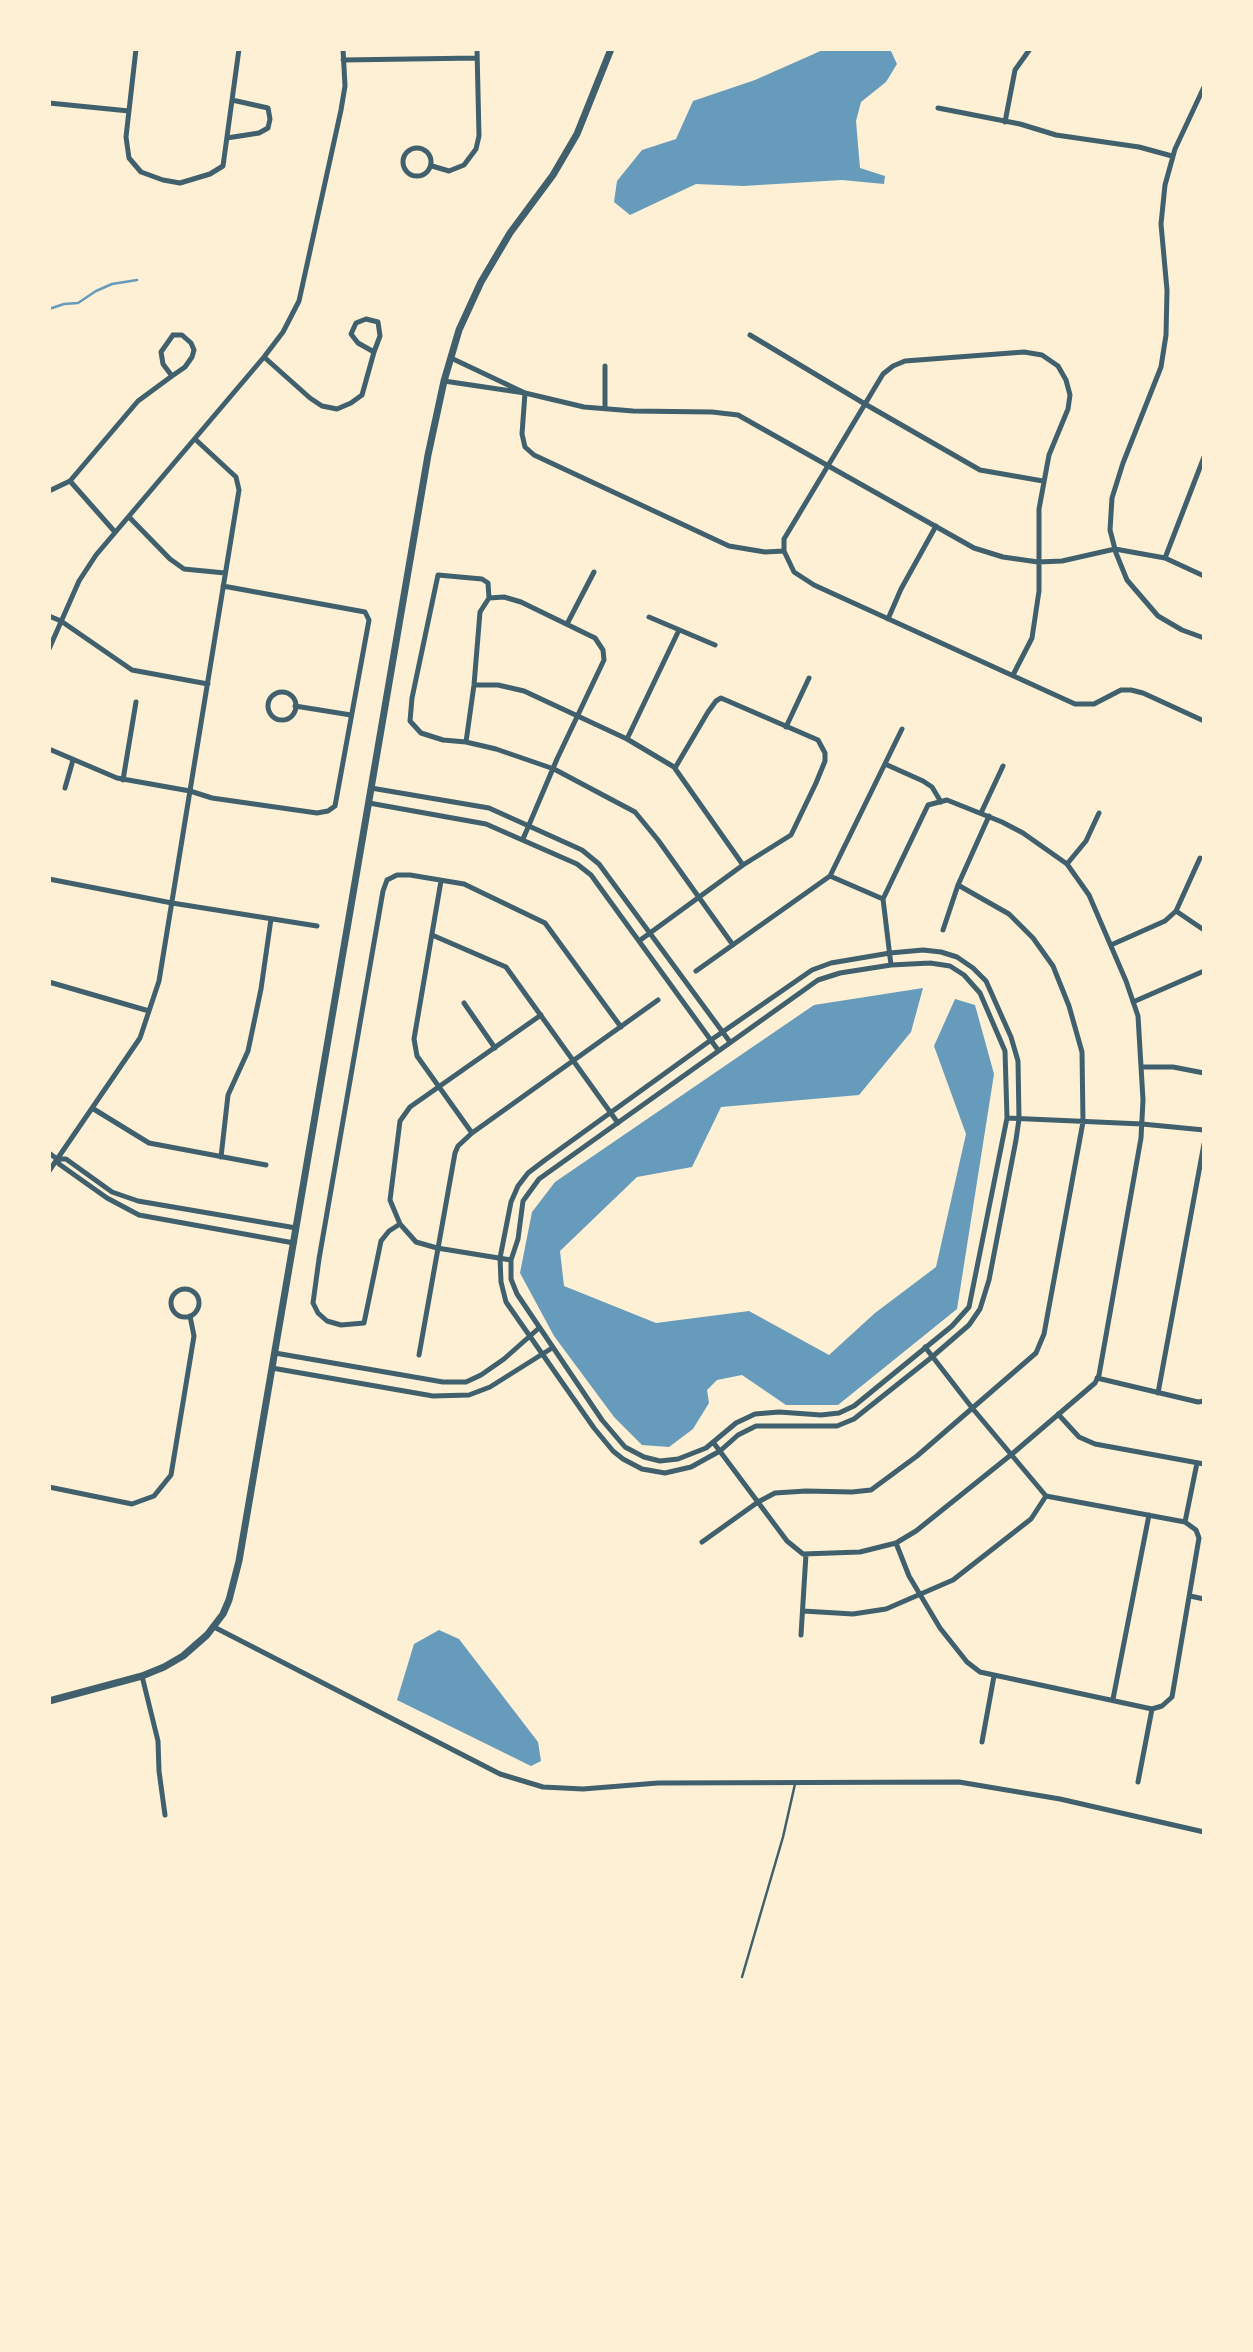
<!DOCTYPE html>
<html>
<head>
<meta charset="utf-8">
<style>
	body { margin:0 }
	#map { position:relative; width:1253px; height:2352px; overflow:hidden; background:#fdf0d5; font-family:"Fira Sans",sans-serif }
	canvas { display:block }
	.frame { position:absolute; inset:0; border:51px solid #fdf0d5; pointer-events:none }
</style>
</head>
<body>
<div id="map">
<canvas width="1253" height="2352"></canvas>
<div class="frame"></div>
</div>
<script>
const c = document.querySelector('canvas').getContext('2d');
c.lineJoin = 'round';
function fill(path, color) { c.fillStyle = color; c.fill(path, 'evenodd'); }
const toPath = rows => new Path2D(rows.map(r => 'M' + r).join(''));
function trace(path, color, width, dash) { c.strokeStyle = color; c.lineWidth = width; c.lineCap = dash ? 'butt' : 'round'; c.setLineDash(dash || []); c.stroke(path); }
fill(toPath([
	[825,49,890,49,897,64,886,82,861,102,856,121,860,168,885,176,884,184,842,180,743,186,696,184,630,215,614,202,617,181,642,150,676,139,693,101,755,80],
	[923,988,911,1032,859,1095,721,1107,692,1167,637,1177,560,1251,564,1286,656,1323,749,1311,829,1355,875,1313,936,1267,966,1134,934,1046,955,999,975,1005,994,1074,957,1309,838,1405,786,1405,742,1375,717,1380,707,1390,709,1403,693,1429,669,1447,642,1445,614,1417,554,1336,520,1273,532,1212,555,1182,814,1005],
	[439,1630,459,1639,538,1742,541,1761,531,1766,397,1700,414,1644]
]), '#669bbc');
trace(toPath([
	[49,309,64,304,78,303,96,291,112,284,137,280]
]), '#669bbc', 2.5);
trace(toPath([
	[742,1977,783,1837,795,1784]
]), '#3f606c', 2.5);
trace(toPath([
	[136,49,126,137,129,158,141,172,163,180,180,183,210,174,223,166,239,49],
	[343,60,477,58],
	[1204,87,1175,149,1165,185,1161,224,1167,290,1166,335,1161,367,1123,463,1112,498,1110,530,1116,553,1127,580,1158,616,1182,630,1204,638],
	[49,103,129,111],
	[938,108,1020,124,1056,135,1139,147,1172,156],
	[1005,122,1015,70,1030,49],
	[227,138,259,133,268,128,270,119,268,108,232,100],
	'403 162a14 14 0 1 1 28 0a14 14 0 1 1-28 0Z',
	[432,166,449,171,464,165,476,149,479,136,477,49],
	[366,319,378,322,380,336,374,352,358,343,351,334,356,323,366,319],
	[173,335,182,335,191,343,194,350,192,357,185,367,172,376,163,364,161,352,173,335],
	[750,335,865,404,980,470,1043,481],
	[264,357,310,398,322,406,337,409,351,403,362,395,374,352],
	[444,381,525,393,451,358],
	[605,408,605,366],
	[70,481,115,532],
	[49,491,70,481,138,401,172,376],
	[129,517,170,559,184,569,225,573],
	[784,551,765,552,729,546,534,455,525,447,522,434,525,393,584,407,633,411,712,412,738,415,974,548,1003,557,1038,562,1062,561,1115,549,1165,558,1204,576],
	[1165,558,1204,457],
	[489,598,488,583,482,579,438,575,412,698,410,721,421,733,443,740,466,742,496,749,554,769,635,812,658,840,733,945],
	[49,616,61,621,132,670,208,684],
	[649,617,715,645],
	[888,619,901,589,936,526],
	[567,624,594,572],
	[49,649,79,581,96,555,264,357,283,332,299,301,341,110,345,86,343,49],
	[1013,675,1032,638,1039,591,1039,509,1049,455,1068,409,1070,395,1066,380,1058,366,1042,355,1024,352,905,361,893,366,883,374,784,539,784,551,794,572,814,585,1075,704,1094,704,1121,690,1131,690,1143,693,1204,721],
	[474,685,498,685,524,691,627,739,674,767,743,865],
	'268 706a14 14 0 1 1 28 0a14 14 0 1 1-28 0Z',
	[295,706,351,715],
	[786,727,809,678],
	[627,739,679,630],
	[466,742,474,685,480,612,489,598,504,597,521,602,595,638,603,650,604,660,557,759,523,839],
	[49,749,117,778,190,791,212,798,317,813,328,811,335,806,369,620,365,612,223,586],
	[885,764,923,781,932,787,941,802],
	[123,780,136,702],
	[65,788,73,760],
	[371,788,489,808,582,850,599,864,730,1042],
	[369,803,486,824,577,864,591,875,718,1050],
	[981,813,1003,766],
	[1067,864,1086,841,1099,813],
	[830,876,883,899,891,965],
	[49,879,172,903,317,926],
	[441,881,414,1039,417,1056,472,1133],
	[1176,911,1204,930],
	[943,930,958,885,989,816],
	[432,935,506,967,618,1123],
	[639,941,743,865,791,835,816,783,825,761,825,753,818,740,721,698,716,701,708,712,675,768],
	[1111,945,1165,921,1176,911,1200,858],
	[923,950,941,952,957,957,973,968,986,981,1011,1037,1018,1061,1019,1119,1016,1140,989,1280,980,1309,969,1325,932,1357,854,1419,837,1426,756,1426,738,1435,720,1451,691,1467,665,1473,642,1469,623,1459,613,1451,594,1428,506,1302,501,1282,500,1258,511,1202,518,1186,528,1173,545,1160,711,1040,812,970,831,963,890,953,923,950],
	[930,963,950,966,964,975,980,993,1005,1051,1007,1118,969,1307,952,1326,854,1406,839,1413,821,1415,779,1412,755,1414,736,1423,706,1448,678,1459,660,1461,644,1457,625,1447,602,1420,517,1294,511,1279,511,1260,518,1239,523,1201,539,1179,818,980,840,973,891,965,930,963],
	[696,971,830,876,902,729],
	[49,982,149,1011],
	[1133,1002,1204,971],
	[464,1003,495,1048],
	[1141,1067,1173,1067,1204,1073],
	[92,1108,149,1143,266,1165],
	[1007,1118,1142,1124,1204,1130],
	[49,1153,57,1159,59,1164,107,1198,139,1215,294,1243],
	[221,1157,228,1095,248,1051,261,989,271,919],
	[57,1159,66,1159,112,1192,138,1201,296,1228],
	[49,1171,140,1038,159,981,239,490,236,477,195,439],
	[400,1224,389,1231,381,1241,364,1323,341,1325,327,1321,318,1313,313,1303,319,1259,383,891,387,880,397,875,410,875,464,884,545,923,621,1027],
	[511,1260,437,1248,416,1242,400,1224,390,1200,400,1121,410,1107,541,1015],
	'171 1303a14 14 0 1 1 28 0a14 14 0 1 1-28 0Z',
	[275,1353,443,1382,466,1382,481,1375,504,1359,539,1328],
	[419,1355,455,1153,458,1146,472,1133,658,1000],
	[272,1368,433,1396,469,1395,490,1387,552,1348],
	[1097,1378,1198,1402,1204,1401],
	[1158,1393,1204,1144],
	[1058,1414,1079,1437,1095,1444,1204,1464],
	[713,1442,787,1541,803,1554,860,1552,896,1543,916,1531,1012,1454,1095,1383,1099,1375,1141,1138,1143,1100,1138,1016,1126,981,1089,895,1067,864,1023,833,1002,822,947,800,928,805,883,899],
	[49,1487,132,1504,154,1496,171,1475,194,1336,190,1316],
	[1185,1522,1197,1463],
	[702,1542,758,1502,775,1493,806,1491,852,1492,871,1490,917,1456,1036,1353,1044,1334,1083,1122,1082,1052,1069,1006,1053,966,1033,938,1009,914,958,885],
	[896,1543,909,1576,940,1628,967,1662,980,1672,1152,1709,1162,1706,1172,1697,1199,1538,1196,1530,1185,1522,1046,1496,973,1409,925,1347],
	[1190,1596,1204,1599],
	[803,1611,853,1614,886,1609,953,1580,1031,1519,1046,1496],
	[214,1627,500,1774,543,1787,583,1789,658,1783,959,1782,1060,1799,1204,1832],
	[801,1635,806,1554],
	[142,1676,158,1741,159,1771,165,1815],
	[1113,1699,1149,1515],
	[982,1742,994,1676],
	[1138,1782,1152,1709]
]), '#3f606c', 5);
trace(toPath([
	[49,1701,142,1676,164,1667,183,1656,207,1635,223,1614,229,1600,239,1561,428,455,444,381,459,330,481,282,510,233,553,175,577,134,611,49]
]), '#3f606c', 7);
</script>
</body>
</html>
